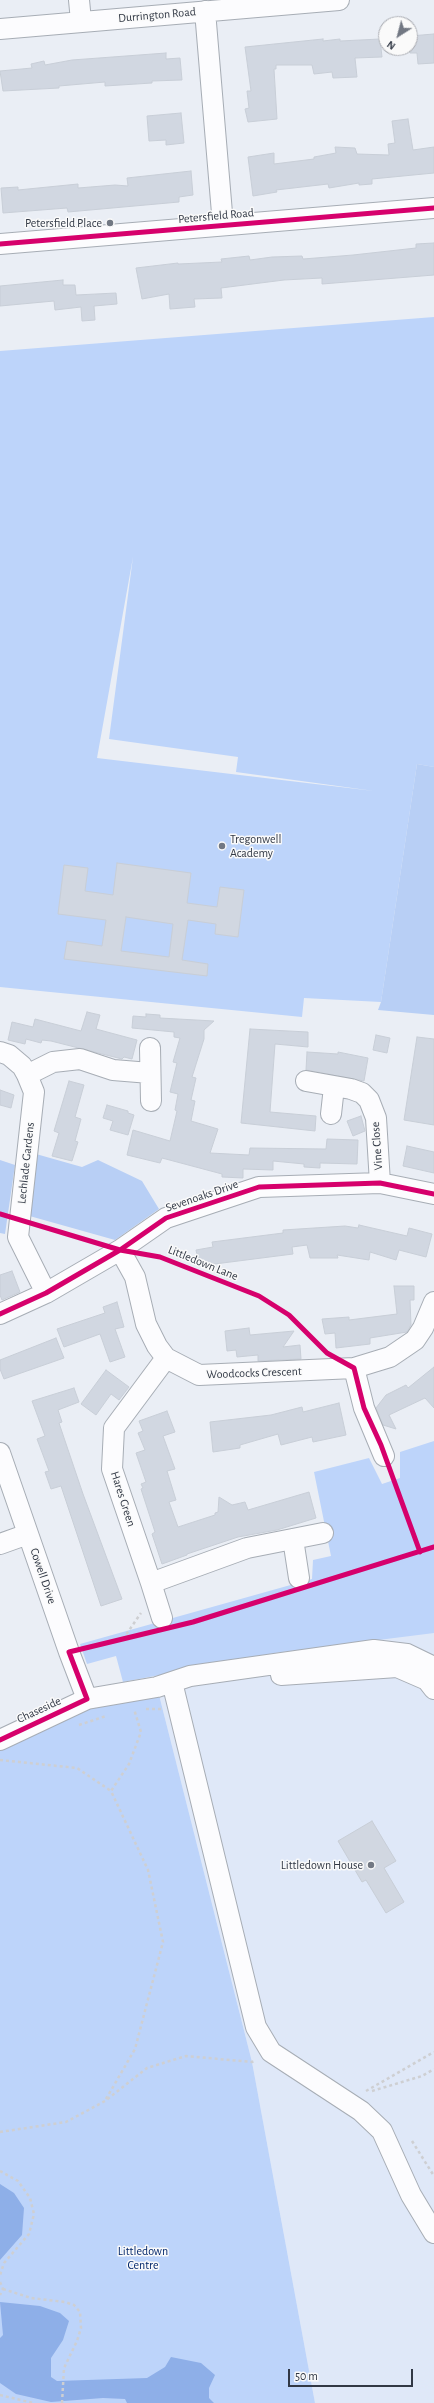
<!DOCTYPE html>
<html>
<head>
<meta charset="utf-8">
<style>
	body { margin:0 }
	#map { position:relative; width:434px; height:2403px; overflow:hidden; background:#eaeef5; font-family:"Alegreya Sans",sans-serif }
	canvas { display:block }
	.north { position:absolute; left:378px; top:16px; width:40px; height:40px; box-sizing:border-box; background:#fafafa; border:1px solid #aaacb2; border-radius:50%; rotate:216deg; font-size:11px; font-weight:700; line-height:16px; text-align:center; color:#313845 }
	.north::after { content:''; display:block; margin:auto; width:14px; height:18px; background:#727883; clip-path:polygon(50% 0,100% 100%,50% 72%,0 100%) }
	.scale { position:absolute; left:288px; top:2369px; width:125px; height:18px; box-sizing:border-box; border:2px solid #313845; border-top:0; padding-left:5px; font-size:12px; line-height:14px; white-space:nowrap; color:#313845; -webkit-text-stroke:3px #fafafa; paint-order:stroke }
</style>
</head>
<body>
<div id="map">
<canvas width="434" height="2403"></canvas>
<div class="north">N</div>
<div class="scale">50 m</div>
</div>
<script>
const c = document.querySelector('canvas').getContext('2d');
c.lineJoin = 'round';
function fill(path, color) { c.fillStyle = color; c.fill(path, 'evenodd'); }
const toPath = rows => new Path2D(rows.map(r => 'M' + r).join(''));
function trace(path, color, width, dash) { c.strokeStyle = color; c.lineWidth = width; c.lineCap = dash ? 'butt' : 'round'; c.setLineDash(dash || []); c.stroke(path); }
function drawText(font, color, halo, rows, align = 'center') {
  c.font = font + ' "Alegreya Sans",sans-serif'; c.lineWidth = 3; c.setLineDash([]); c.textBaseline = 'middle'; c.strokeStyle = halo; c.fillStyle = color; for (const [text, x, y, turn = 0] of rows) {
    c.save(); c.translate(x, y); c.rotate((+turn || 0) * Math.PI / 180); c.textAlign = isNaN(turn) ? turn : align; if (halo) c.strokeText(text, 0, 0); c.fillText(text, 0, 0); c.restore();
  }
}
fill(toPath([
	[419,1633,434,1633,434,2403,315,2403,252,2062,157,1687,152,1678,251,1656]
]), '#dfe8f8');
fill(toPath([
	[434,317,434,767,417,764,381,1002,304,998,302,1017,0,987,0,351],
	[133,557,109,739,238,757,236,772,374,791,97,758],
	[434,1441,434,1633,275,1653,123,1682,116,1656,87,1664,80,1644,312,1579,313,1560,331,1556,314,1472,369,1458,382,1484,400,1478,400,1452],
	[157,1687,252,2062,315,2403,0,2403,0,1747,87,1699]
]), '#bdd4fa');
fill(toPath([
	[417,764,434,767,434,1015,378,1010,381,1002],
	[36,1154,82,1167,98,1160,142,1181,159,1209,115,1240,26,1215],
	[0,1160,15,1165,5,1234,0,1233]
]), '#b8cff5');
fill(toPath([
	[0,2184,14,2193,24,2208,22,2235,0,2260],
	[0,2302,40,2306,60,2313,69,2321,63,2340,51,2358,51,2377,57,2381,147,2378,165,2367,171,2357,201,2363,215,2375,209,2388,209,2398,214,2403,127,2403,125,2399,103,2398,51,2402,16,2394,0,2383,0,2338,3,2335]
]), '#8eafe8');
const building = toPath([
	[434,34,434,63,418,64,417,53,410,53,410,36,434,34],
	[323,39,323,41,340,39,340,41,380,39,382,57,355,58,357,77,333,78,332,72,314,74,312,65,276,65,276,69,274,69,277,119,248,122,245,109,249,108,247,91,251,91,245,47,323,39],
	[166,53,166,59,180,58,182,80,152,81,152,83,105,86,105,82,59,86,59,88,3,91,0,71,32,68,31,64,44,61,45,65,72,60,166,53],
	[181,113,184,143,166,145,166,140,149,141,147,116,181,113],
	[408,119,413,150,434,147,434,173,372,179,372,184,359,185,359,183,329,188,328,184,276,190,277,192,253,196,248,157,274,153,274,164,314,159,314,157,336,153,335,147,355,148,357,154,389,155,388,144,395,143,392,121,408,119],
	[191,171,193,195,179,197,179,202,68,212,67,208,3,213,1,188,18,187,18,190,78,184,78,188,115,185,128,186,127,178,191,171],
	[434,243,434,275,322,284,322,278,284,280,221,288,222,298,194,299,195,307,170,309,169,294,142,299,136,268,178,263,178,264,222,262,221,259,249,256,250,260,272,257,302,256,303,259,353,255,416,248,416,244,434,243],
	[63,280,63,285,75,285,76,295,116,293,117,304,94,306,95,320,82,321,81,307,55,310,54,301,0,306,0,286,63,280],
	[117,863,191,873,187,903,217,907,220,887,244,890,238,937,215,934,216,924,188,920,182,960,208,964,207,976,64,959,67,941,102,946,106,920,58,914,64,865,88,868,85,891,113,895,117,863],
	[126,917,173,924,169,957,121,951,126,917],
	[87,1012,100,1015,96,1029,137,1040,132,1059,124,1057,122,1059,51,1041,42,1040,41,1043,26,1039,25,1044,8,1040,12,1022,33,1027,35,1019,81,1031,87,1012],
	[146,1014,160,1015,160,1018,214,1021,204,1030,204,1039,192,1077,196,1078,191,1100,195,1101,191,1121,218,1129,210,1153,249,1155,250,1148,326,1149,327,1139,358,1140,357,1164,320,1163,320,1168,304,1167,304,1164,273,1161,273,1170,243,1169,243,1178,222,1177,222,1174,162,1158,160,1163,127,1155,133,1130,170,1141,177,1111,175,1110,178,1094,170,1092,177,1063,173,1062,180,1038,174,1037,174,1032,132,1028,133,1016,146,1017,146,1014],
	[250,1029,308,1032,308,1047,275,1044,270,1112,316,1116,315,1131,241,1123,250,1029],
	[376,1035,390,1038,387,1053,373,1050,376,1035],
	[417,1037,434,1039,434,1125,404,1120,417,1037],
	[307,1052,338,1054,338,1052,368,1058,364,1081,306,1070,307,1052],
	[69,1081,84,1085,75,1117,81,1119,75,1141,78,1142,72,1161,52,1156,59,1133,54,1131,69,1081],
	[0,1090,14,1095,11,1108,0,1105,0,1090],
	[107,1105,128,1111,128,1113,134,1115,128,1135,110,1130,113,1121,103,1118,107,1105],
	[361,1116,365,1131,353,1136,347,1121,361,1116],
	[407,1146,434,1152,434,1173,403,1166,407,1146],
	[359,1225,407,1236,409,1228,432,1234,426,1257,399,1250,396,1260,370,1252,369,1260,337,1255,338,1258,310,1258,307,1245,292,1247,293,1254,199,1266,196,1250,213,1247,212,1242,283,1233,283,1230,345,1226,358,1228,359,1225],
	[12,1271,20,1292,2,1300,0,1295,0,1275,12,1271],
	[394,1286,414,1286,414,1300,410,1300,411,1325,407,1332,370,1338,370,1344,336,1348,335,1333,325,1334,322,1319,349,1317,349,1320,397,1314,394,1286],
	[117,1302,124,1327,115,1329,125,1357,110,1362,100,1334,64,1347,57,1329,105,1313,103,1307,117,1302],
	[249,1328,250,1335,294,1331,283,1347,300,1345,301,1359,258,1361,258,1355,237,1357,236,1350,227,1351,225,1331,249,1328],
	[56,1338,64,1358,4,1379,0,1369,0,1360,56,1338],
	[434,1367,434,1408,425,1398,389,1415,396,1429,383,1425,376,1408,386,1395,406,1385,408,1388,434,1367],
	[106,1370,129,1387,119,1400,111,1394,96,1415,81,1404,106,1370],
	[74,1388,79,1402,58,1410,62,1422,59,1423,83,1494,122,1599,101,1606,61,1486,51,1489,45,1472,49,1471,37,1439,45,1436,32,1401,74,1388],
	[339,1403,346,1435,313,1442,312,1437,281,1445,278,1434,240,1445,240,1448,213,1452,210,1422,271,1415,302,1407,303,1412,339,1403],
	[167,1411,175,1432,163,1436,175,1469,167,1471,176,1500,169,1502,178,1527,215,1515,215,1513,218,1512,219,1497,232,1505,245,1502,248,1510,309,1492,316,1518,277,1530,238,1537,187,1554,187,1555,162,1564,152,1534,155,1532,141,1489,143,1488,141,1484,146,1482,136,1453,145,1450,138,1433,143,1431,139,1421,167,1411],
	[372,1821,396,1861,384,1868,404,1902,386,1913,366,1880,362,1882,338,1841,372,1821]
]);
fill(building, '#d1d7e1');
trace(building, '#c8ced7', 1);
const minor = toPath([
	[79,0,81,21],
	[205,11,223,225],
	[0,29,339,0],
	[0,244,434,208],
	[150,1048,151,1101],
	[0,1052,9,1055,22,1066,27,1075,53,1062,80,1059,113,1070,150,1073],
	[27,1075,34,1092,18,1237,46,1293],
	[306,1081,351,1089,362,1093,369,1100,376,1118,380,1183],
	[331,1114,334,1087],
	[120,1250,135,1277,146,1324,157,1346,166,1358,199,1375,354,1368,390,1357,415,1340,423,1328,434,1302],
	[0,1314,46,1293,120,1250,166,1218,259,1187,380,1183,434,1194],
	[166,1358,114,1428,112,1469,151,1583,247,1548,323,1533],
	[354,1368,364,1408,384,1456],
	[0,1453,69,1652,87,1699],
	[293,1539,299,1578],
	[0,1544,28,1534],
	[151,1583,162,1618],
	[281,1675,397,1667,427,1680,434,1689],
	[172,1682,256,2027,271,2052,361,2111,382,2131,411,2195,434,2233],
	[0,1740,87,1699,157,1687,190,1676,374,1650,407,1654,434,1667]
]);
trace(minor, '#a7adb5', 22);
trace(toPath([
	[123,1639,141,1613],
	[146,1709,161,1709],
	[79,1725,106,1716],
	[0,1760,77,1768,111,1791],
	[366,2091,434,2052],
	[372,2091,422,2076,434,2069],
	[106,2099,135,2049,163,1942,148,1870,111,1791,129,1764,141,1732,134,1709],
	[0,2132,66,2122,105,2101,147,2068,186,2056,252,2062,255,2061],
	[412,2141,434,2176],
	[0,2171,18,2181,30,2198,34,2214,29,2234,4,2263,0,2275],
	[0,2282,3,2289,0,2295],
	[3,2289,31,2298,65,2302,74,2305,80,2312,81,2328,77,2341,64,2368,62,2403],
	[0,2395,33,2403]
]), '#cecfd2', 2.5, [3, 3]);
trace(minor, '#fcfcfe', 20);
trace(toPath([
	[0,244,434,208],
	[0,1214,120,1250,160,1257,259,1296,289,1315,327,1353,354,1368,364,1408,381,1445,420,1552],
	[0,1314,46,1293,120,1250,166,1218,259,1187,380,1183,434,1194],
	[0,1740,87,1699,69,1652,193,1622,434,1547]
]), '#d6006c', 5);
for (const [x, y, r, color] of [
	[110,223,4,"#727883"],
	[222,846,4,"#727883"],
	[371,1865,4,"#727883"]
]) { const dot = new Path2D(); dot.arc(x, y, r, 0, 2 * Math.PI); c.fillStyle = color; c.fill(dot); trace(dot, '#fafafa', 1.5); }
drawText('12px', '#313845', '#fafafa', [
	["Durrington Road",157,15,-5],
	["Petersfield Road",216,216,-5],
	["Vine Close",377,1146,-94],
	["Lechlade Gardens",26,1163,-84],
	["Sevenoaks Drive",202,1196,-19],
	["Littledown Lane",203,1263,22],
	["Woodcocks Crescent",254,1373,-2],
	["Hares Green",123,1499,72],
	["Cowell Drive",43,1576,71],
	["Chaseside",39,1710,-25]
]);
drawText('12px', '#313845', '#fafafa', [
	["Petersfield Place",102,223],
	["Tregonwell",230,839,"left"],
	["Academy",230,853,"left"],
	["Littledown House",363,1865]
], 'right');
drawText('12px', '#00266a', '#fafafa', [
	["Littledown",143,2251],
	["Centre",143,2265]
]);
</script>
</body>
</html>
